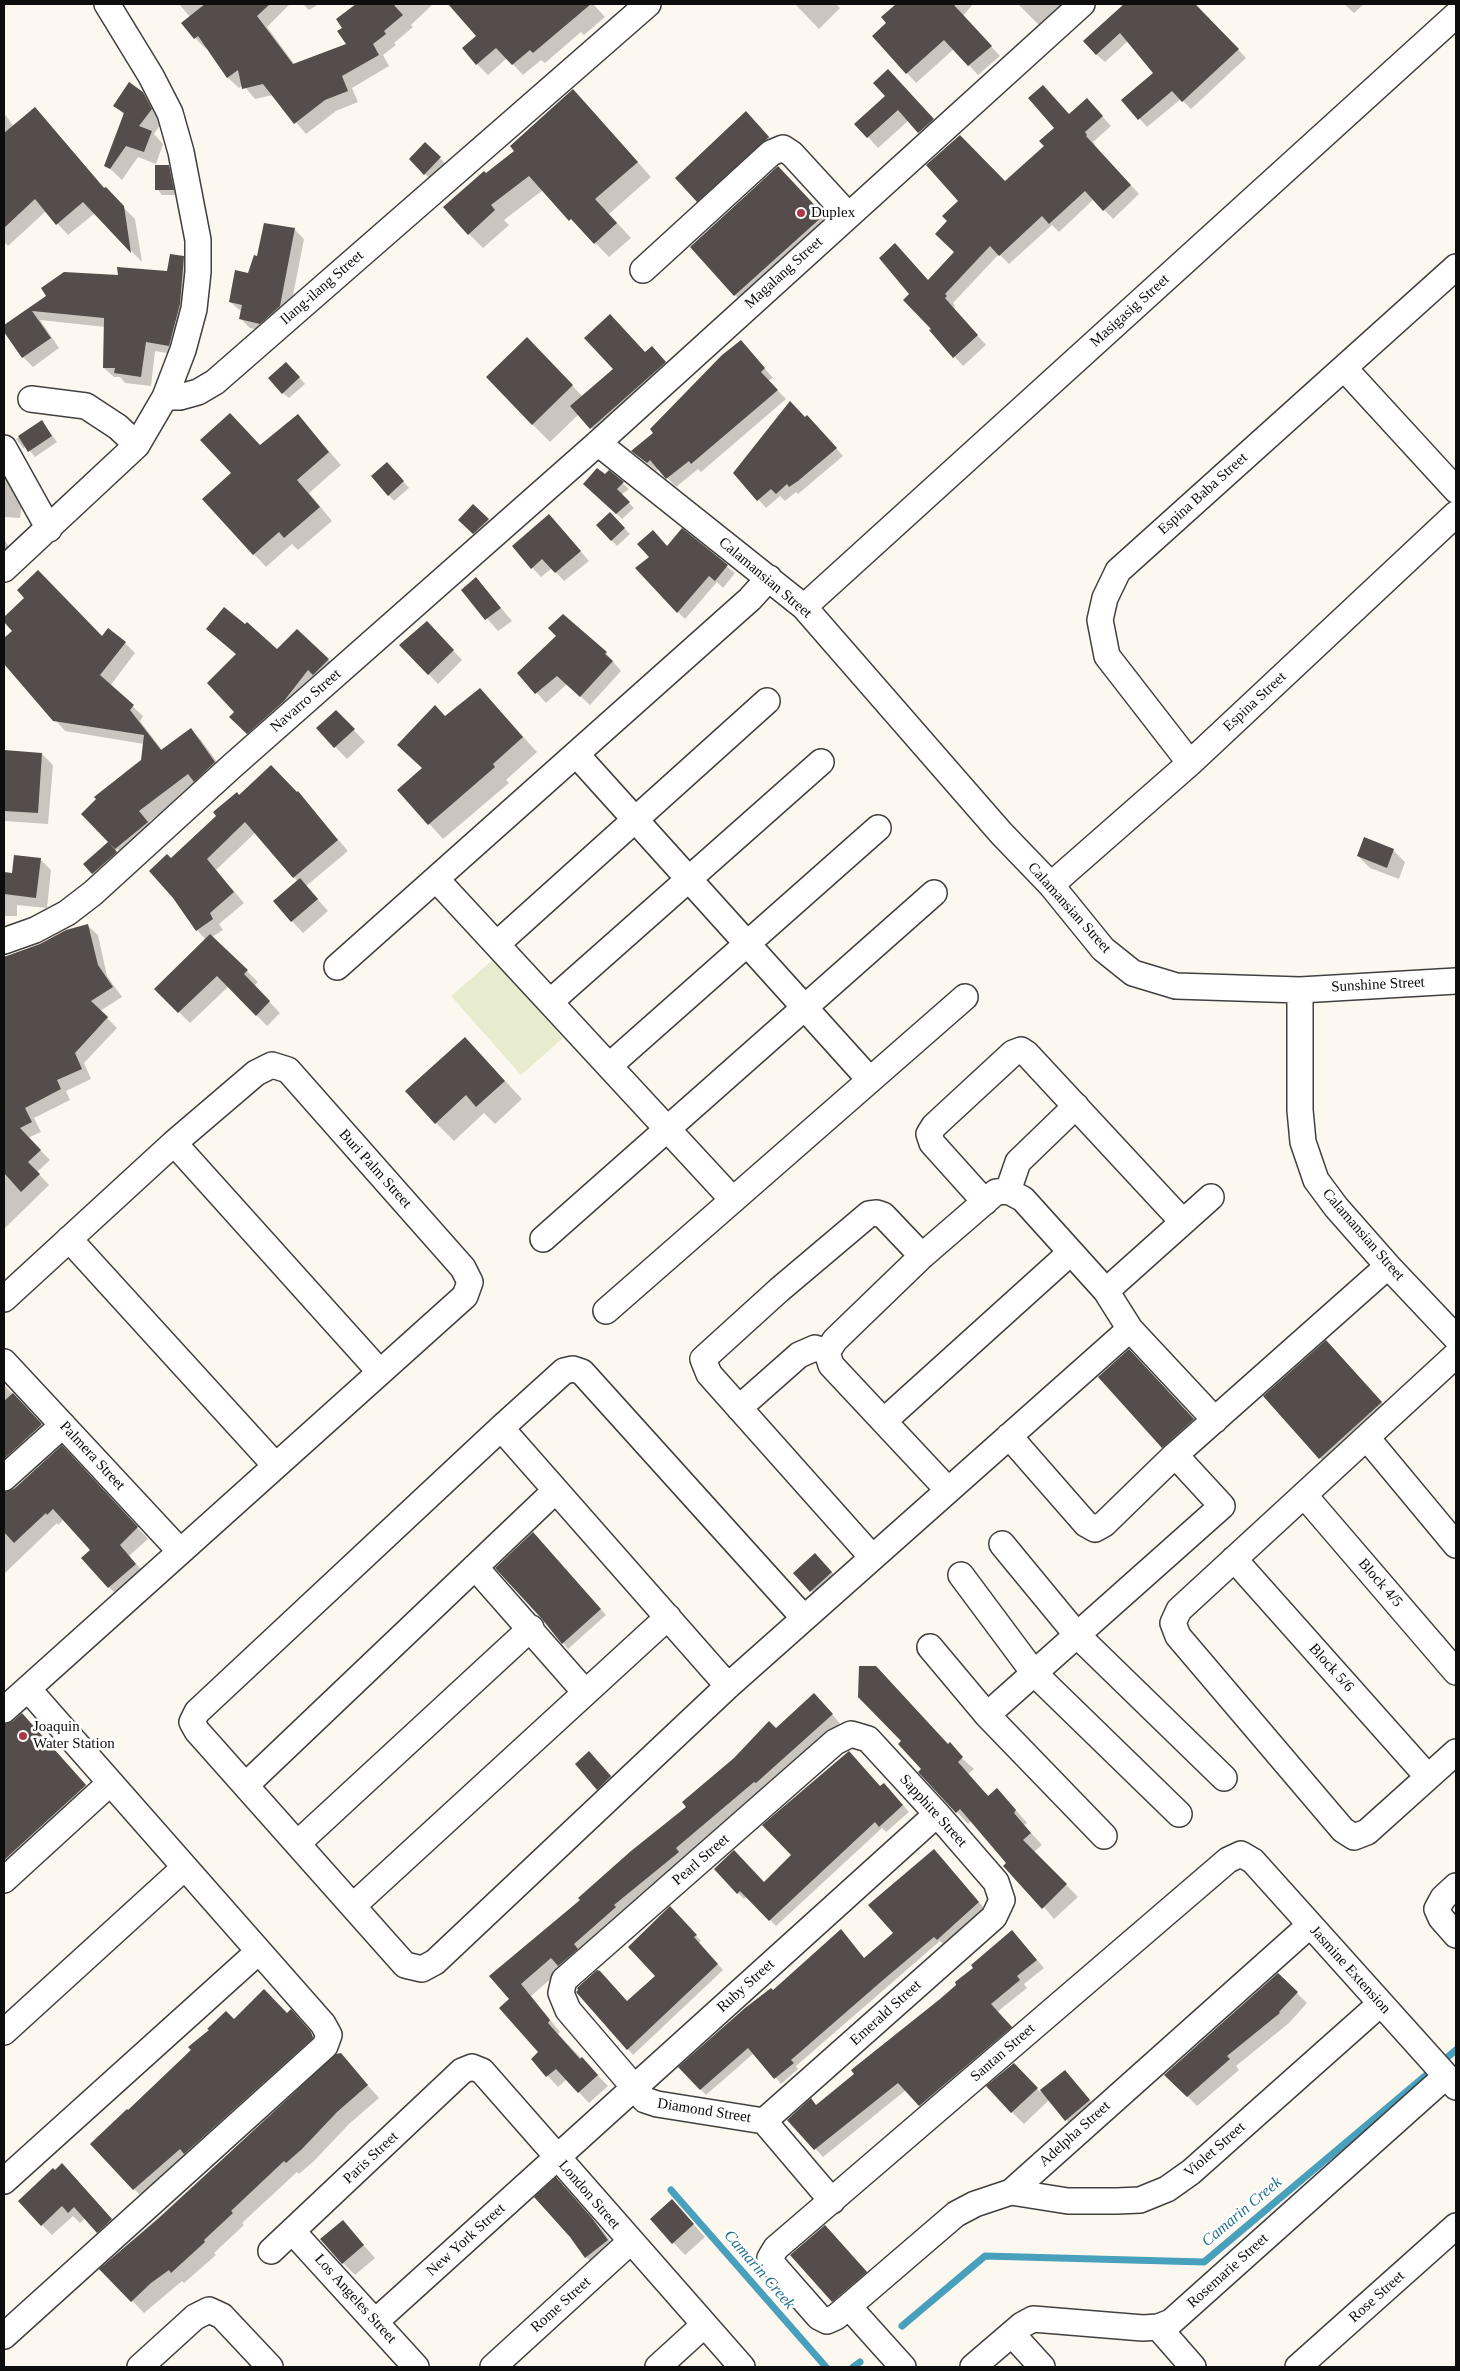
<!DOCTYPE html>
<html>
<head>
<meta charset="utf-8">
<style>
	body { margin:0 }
	#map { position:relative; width:1460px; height:2371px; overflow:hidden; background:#fdf8ef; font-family:"Times New Roman",serif }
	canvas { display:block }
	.frame { position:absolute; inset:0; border:5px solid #0d0d0d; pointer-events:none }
</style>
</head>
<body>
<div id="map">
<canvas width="1460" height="2371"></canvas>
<div class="frame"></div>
</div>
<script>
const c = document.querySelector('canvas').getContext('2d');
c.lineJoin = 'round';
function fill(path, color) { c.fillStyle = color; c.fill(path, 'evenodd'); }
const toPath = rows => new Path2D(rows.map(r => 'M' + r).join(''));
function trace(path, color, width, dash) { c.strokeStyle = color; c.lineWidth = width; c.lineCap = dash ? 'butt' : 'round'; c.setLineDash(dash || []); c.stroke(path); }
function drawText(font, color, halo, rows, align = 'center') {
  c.font = font + ' "Times New Roman",serif'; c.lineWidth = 5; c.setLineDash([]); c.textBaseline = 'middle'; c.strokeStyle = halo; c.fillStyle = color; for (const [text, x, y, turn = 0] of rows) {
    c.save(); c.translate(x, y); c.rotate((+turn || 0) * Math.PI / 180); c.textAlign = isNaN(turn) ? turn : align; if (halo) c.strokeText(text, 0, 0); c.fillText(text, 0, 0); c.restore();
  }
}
fill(toPath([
	[494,959,563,1038,521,1075,451,996]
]), '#e6eccd');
fill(toPath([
	[179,4,209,4,213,9,219,4,290,4,267,27,295,65,348,44,344,28,337,20,358,4,433,4,411,25,413,27,394,43,396,45,383,55,389,66,352,88,358,102,336,111,306,134,273,95,255,99,243,85,239,88,228,78,208,48,206,49,195,38,190,17],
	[303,4,319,4,309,10],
	[450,4,593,4,605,17,584,35,581,32,545,63,541,60,523,75,507,58,488,75,477,64,478,36],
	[795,4,836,4,840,8,819,29],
	[898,4,973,4,963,16,1000,56,978,75,954,49,916,83,874,36,888,23,883,17],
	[1018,4,1082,4,1057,24,1049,16,1040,26],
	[1121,4,1196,4,1246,58,1191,109,1181,99,1147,127,1123,100,1155,73,1128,41,1105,62,1096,54,1122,8],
	[1344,4,1364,4,1354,13],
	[899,82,943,131,930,143,908,121,878,148,868,137,887,97],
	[142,93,155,105,163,121,154,134,163,144,156,164,138,157,122,180,106,165,124,115,115,105],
	[587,105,651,177,609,214,631,238,609,257,543,190,504,220,509,225,483,248,469,234,486,175],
	[35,108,105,189,135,219,142,262,95,213,68,235,46,211,8,246,4,242,4,113,14,127],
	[1096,109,1111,126,1093,142,1095,144,1094,146,1139,194,1113,219,1094,199,1059,232,1052,225,1009,264,999,254,953,303,955,306,953,307,961,317,986,345,963,366,931,330,933,329,929,281,955,252,1005,182,1046,146,1069,115],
	[757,123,779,148,708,212,697,201],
	[425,144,446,164,430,179,410,159],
	[168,166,174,172,178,195,162,195,157,189],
	[788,178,833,226,745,305,735,295],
	[265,224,295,230,304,239,289,316,270,332,250,328,240,318,242,312,230,302,258,257],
	[183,258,193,267,179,355,155,351,151,386,125,383,120,377,114,377,104,368,105,327,40,320,59,348,33,367,23,357,4,329,4,327,48,296,120,277,168,272],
	[741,341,773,378,768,381,786,399,701,472,698,469,676,487,659,469,656,471,633,451,655,433],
	[645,353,663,359,677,375,603,440,579,414,550,442,532,424,545,357,583,397],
	[292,369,305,384,289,398,283,393],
	[298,416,341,465,309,493,332,521,298,550,292,544,266,567,254,554,233,473],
	[805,419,815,425,843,456,798,494,796,492,785,501,780,496,766,508,735,473],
	[42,422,57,442,35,457,25,445,24,449,16,439],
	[393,469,409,488,394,501,372,476],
	[4,472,22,504,20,518,4,517],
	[609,472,629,489,621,495,634,508,622,519,590,489],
	[474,506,493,525,479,539,460,520],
	[610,514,630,534,617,546,597,525],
	[549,515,589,561,564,581,552,568,541,577,513,547],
	[682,530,735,573,723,588,717,582,685,619,678,612,650,557,653,531,668,547],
	[4,539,15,556,4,566],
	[476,579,512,621,498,631,463,591],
	[26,598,102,638,125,643,135,653,110,686,143,716,140,721,162,750,191,730,201,740,225,773,198,784,149,822,157,833,126,858,117,849,116,851,126,863,103,884,85,864,110,842,143,761,144,744,65,731,4,662,4,640,14,631,4,619],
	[563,616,606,653,621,671,590,705,567,684,546,703,519,673,558,636],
	[207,629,277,651,297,630,339,670,258,744,241,728,236,712,237,655],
	[436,632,462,660,438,684,401,645],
	[480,689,537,752,506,780,509,783,443,839,399,790,424,769,445,717],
	[336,711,365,742,347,759,317,728],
	[4,752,42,754,53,765,48,824,4,821],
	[298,793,348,851,306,886,328,911,303,933,292,921,298,882,256,832,216,870,244,903,219,924,223,930,212,937,258,982,254,986,280,1013,267,1026,229,986,190,1023,156,989,206,940,197,930,172,860,240,796],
	[1393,850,1405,862,1399,879,1370,868,1358,856],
	[40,859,51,870,47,908,17,905,17,916,4,916,4,874,13,874],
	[88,926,98,935,107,976,122,997,100,1011,117,1028,84,1063,91,1079,66,1091,70,1100,34,1118,41,1132,28,1138,50,1160,37,1172,49,1185,4,1229,4,957],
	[465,1038,522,1099,495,1124,484,1113,454,1141,436,1123],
	[1326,1342,1399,1421,1338,1476,1320,1458],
	[1129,1351,1199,1425,1168,1453,1162,1447],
	[4,1385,52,1436,4,1480],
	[73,1458,148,1539,129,1556,146,1575,120,1598,109,1587,92,1550,64,1519,58,1525,57,1523,4,1574,4,1493],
	[538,1539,606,1615,568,1649,543,1618],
	[827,1567,843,1584,823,1603,795,1573],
	[825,1706,842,1726,531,1996,560,2032,558,2034,608,2086,589,2103,567,2079,558,2087,532,2059,540,2052,510,1999,491,1977,582,1900,776,1729],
	[5,1725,34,1727,98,1798,15,1873,4,1862],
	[948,1746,974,1769,968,1774,989,1797,1008,1801,1027,1823,1024,1825,1042,1845,1034,1852,1078,1897,1054,1919,972,1820,968,1824,920,1772],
	[601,1765,622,1789,610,1801,598,1789],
	[881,1787,890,1791,909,1812,886,1832,882,1828,776,1926,747,1896,744,1899,716,1869,764,1883],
	[940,1856,984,1908,943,1944,940,1941,796,2066,798,2069,781,2084,754,2053,706,2095,680,2067,846,1937,865,1959,894,1933],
	[670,1908,701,1941,699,1943,723,1970,633,2055,578,1992,627,2002,656,1976],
	[1019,1939,1044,1968,1024,1984,1027,1988,997,2012,1018,2035,927,2113,906,2090,823,2157,789,2120,817,2106,941,2000,975,1969],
	[1278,1975,1307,2003,1289,2023,1236,2066,1239,2070,1197,2106,1166,2075],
	[287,2015,301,2021,321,2044,144,2199,134,2189,128,2112,211,2030,234,2020],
	[340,2054,379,2098,349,2124,314,2161,299,2174,297,2172,242,2223,244,2225,214,2253,216,2255,184,2283,182,2281,144,2313,101,2269],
	[1014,2064,1040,2092,1065,2071,1101,2113,1077,2132,1049,2100,1024,2124,1012,2112],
	[73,2176,121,2231,108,2243,85,2218,80,2223,73,2216,52,2235,42,2225],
	[568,2191,603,2231,619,2253,598,2269,586,2257],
	[683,2213,705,2237,685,2255,651,2219],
	[343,2222,375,2258,355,2275,343,2263],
	[825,2226,884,2290,851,2319,833,2301]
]), '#0003');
trace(toPath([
	[671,2190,826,2367],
	[902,2326,985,2256,1204,2262,1456,2050],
	[853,2367,860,2362]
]), '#49a0bd', 7);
fill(toPath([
	[205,4,270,4,257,16,293,64,346,44,337,31,342,28,336,19,356,4,393,4,403,15,384,31,386,34,373,44,379,55,342,76,348,91,325,100,294,124,263,84,242,89,238,70,227,78,198,36,194,39,181,23],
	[448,4,591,4,533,53,530,50,512,65,496,48,476,65,462,48,476,36],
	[896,4,953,4,992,46,968,66,944,40,906,74,872,36,886,23,881,17],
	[1124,4,1195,4,1239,49,1182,102,1172,91,1138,120,1121,100,1153,73,1120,33,1096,55,1083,41],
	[888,69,934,119,918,133,898,110,867,138,854,124,885,96,873,83],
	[129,82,143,92,152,109,139,126,152,131,144,152,126,146,110,169,104,166,124,113,113,106],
	[1043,85,1069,114,1087,98,1103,116,1085,132,1087,135,1086,136,1131,185,1103,211,1085,191,1049,224,1042,216,999,256,990,246,945,294,947,296,945,298,952,306,978,335,953,358,929,330,931,329,903,300,909,294,879,258,895,243,928,280,954,252,935,234,947,221,942,216,958,201,926,165,960,135,1005,181,1044,146,1039,141,1054,128,1028,98],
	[573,89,638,162,595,199,617,223,594,244,571,219,569,221,529,176,491,205,495,210,468,235,443,207,484,171,486,173,514,151,510,146],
	[35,107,104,188,106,187,124,206,131,253,83,202,56,225,35,199,4,228,4,133],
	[746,111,769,137,697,202,675,178],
	[425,142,441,157,424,175,409,159],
	[155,165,169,165,174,190,155,190],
	[778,166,824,215,734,296,690,247],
	[264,223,295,228,280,306,260,324,239,319,242,305,229,302,235,270,248,273,254,255,257,256],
	[170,254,184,256,180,304,169,346,146,342,141,377,114,373,115,368,103,368,104,318,32,311,51,338,22,358,4,332,4,325,46,296,41,288,64,272,118,275,117,267,167,271],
	[610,314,645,352,652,346,666,362,590,429,570,406,613,369,584,338],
	[527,337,573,385,532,425,486,377],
	[741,340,765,368,761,372,778,390,691,464,689,461,666,479,650,460,647,463,631,451,653,433,650,429,722,355],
	[286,362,300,377,282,394,268,378],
	[790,401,805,417,807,415,837,448,798,481,789,487,787,484,776,494,771,489,757,501,733,473],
	[230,413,260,445,298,414,329,452,297,480,320,507,284,538,279,532,253,555,202,499,231,473,200,440],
	[42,420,52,436,28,452,18,436],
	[387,462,404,481,388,496,371,476],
	[597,468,605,474,609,470,624,482,617,489,630,502,616,514,583,484],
	[473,504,489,519,473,534,458,520],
	[610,512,625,528,611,541,596,525],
	[549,514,581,551,555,573,542,559,531,569,512,546],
	[682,528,728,565,715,581,709,576,677,613,635,568,649,557,637,544,653,530,667,546],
	[38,570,102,636,108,628,126,642,100,675,134,705,130,710,161,750,191,728,215,762,194,782,188,774,139,811,148,822,115,849,108,842,117,852,92,874,83,864,108,842,81,814,96,799,94,797,141,760,144,735,53,721,4,664,4,638,12,631,4,622,4,617,24,598,17,590],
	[476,577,501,608,485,620,461,590],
	[224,607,245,624,247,622,277,649,297,629,329,659,313,675,308,670,284,701,247,734,229,717,234,712,207,683,236,654,206,629],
	[563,614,607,652,605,654,613,661,580,697,557,676,535,694,517,673,556,636,548,628],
	[427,621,454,650,428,675,399,645],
	[480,688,523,737,493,764,495,767,428,825,397,790,422,768,397,745,435,705,445,716],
	[336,710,355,729,334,748,316,728],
	[4,750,42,753,38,813,4,811],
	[271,765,297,792,298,791,338,840,293,878,245,822,207,859,234,892,210,913,213,919,196,931,173,898,149,871,167,854,171,858,216,816,213,812,237,792,239,795],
	[1364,837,1394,849,1387,868,1357,856],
	[14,855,41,858,36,898,4,894,4,872,12,873],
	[300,878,318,899,291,922,273,901],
	[88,924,98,965,113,987,91,1001,108,1017,75,1053,82,1069,57,1080,61,1089,25,1108,32,1122,20,1128,41,1150,28,1162,40,1174,21,1192,4,1173,4,957,40,944,66,930],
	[210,934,248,970,244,974,270,1001,256,1016,217,976,178,1013,154,989],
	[465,1037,505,1081,476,1107,466,1095,435,1124,405,1091],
	[1326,1340,1382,1402,1319,1459,1263,1396],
	[1129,1349,1194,1419,1162,1448,1098,1377],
	[13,1393,42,1424,4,1459,4,1401],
	[62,1445,138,1527,120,1545,136,1564,108,1588,81,1558,90,1550,53,1509,47,1515,46,1513,14,1543,4,1532,4,1492,14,1489],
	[533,1532,601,1609,562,1644,542,1619,495,1568],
	[815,1553,832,1572,810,1592,793,1573],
	[859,1666,876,1666,948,1744,950,1742,963,1757,958,1762,988,1796,997,1788,1016,1810,1014,1813,1031,1833,1023,1840,1067,1884,1042,1909,1003,1866,1006,1863,960,1809,956,1813,918,1772,921,1769,898,1744,901,1741,858,1697],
	[814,1693,833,1714,756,1783,754,1782,676,1848,679,1852,614,1905,616,1907,574,1944,578,1949,558,1966,551,1958,521,1984,550,2020,548,2023,580,2059,582,2057,598,2075,578,2093,556,2069,546,2077,531,2059,538,2052,499,2008,509,1999,489,1976,580,1900,578,1898,631,1851,686,1807,682,1802,734,1758,769,1721,776,1728],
	[22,1713,86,1785,4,1860,4,1724,13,1721],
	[589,1751,611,1776,597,1790,575,1764],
	[849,1751,880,1786,884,1783,903,1805,879,1827,875,1822,769,1921,740,1891,737,1894,714,1869,734,1850,764,1882,791,1855,762,1825],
	[934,1849,979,1902,937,1940,934,1937,883,1980,791,2060,794,2063,774,2079,748,2048,700,2090,678,2067,745,2008,771,1988,773,1990,841,1929,864,1958,893,1933,868,1905],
	[670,1906,697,1935,694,1937,718,1964,627,2050,576,1992,578,1990,577,1988,597,1970,600,1971,627,2001,655,1976,628,1947],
	[1012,1930,1037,1960,1017,1976,1020,1980,991,2004,1012,2027,919,2106,898,2083,814,2150,787,2120,811,2098,816,2105,854,2074,851,2070,940,1999,956,1985,955,1982,973,1968,971,1965],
	[1278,1973,1298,1992,1279,2012,1280,2013,1227,2056,1230,2059,1187,2097,1164,2075],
	[264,1989,287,2013,291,2009,311,2032,313,2038,184,2154,180,2149,133,2190,90,2144,127,2109,128,2110,191,2050,188,2047,209,2030,207,2029,226,2011,234,2019],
	[341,2053,368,2085,337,2112,302,2149,286,2163,284,2161,231,2211,233,2213,204,2240,205,2242,171,2273,169,2270,151,2283,131,2302,99,2269,159,2218,336,2054],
	[1014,2063,1038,2088,1011,2113,986,2086],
	[1065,2070,1090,2100,1065,2121,1040,2090],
	[62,2163,112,2219,97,2233,74,2207,68,2213,62,2206,41,2226,18,2201,53,2168,55,2170],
	[556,2177,592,2218,608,2240,585,2258,570,2237,534,2197],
	[672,2199,694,2224,672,2244,650,2219],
	[343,2220,364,2245,342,2264,320,2239],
	[825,2225,867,2272,832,2302,790,2255]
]), '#544d4b');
const minor = toPath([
	[643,270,771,153,783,148,792,154,848,215],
	[1344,368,1456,490],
	[165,397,180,397,198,392,215,382,648,4],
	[31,399,86,406,118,427,137,445],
	[598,443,804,607,1001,833,1051,885,1103,949,1133,973,1176,986,1300,990,1456,981],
	[4,448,49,529],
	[4,569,137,445,165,397,183,350,194,309,198,272,198,240,181,152,170,113,151,76,107,4],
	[804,607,1456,15],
	[576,754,870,1080],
	[1190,763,1107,656,1100,620,1105,598,1118,571,1456,267],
	[436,879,733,1200],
	[1051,885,1190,763,1456,514],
	[4,941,35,930,67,913,93,893,231,767,598,443,1082,4],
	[497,944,767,701],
	[337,967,750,599,769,578],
	[1300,990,1300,1110,1303,1142,1316,1180,1336,1207,1388,1266,1456,1338],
	[550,1002,821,762],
	[609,1066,878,828],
	[174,1143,380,1372],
	[1008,1191,1018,1162,1076,1106],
	[985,1202,932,1143,929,1134,934,1126,1013,1053,1021,1050,1027,1054,1183,1222],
	[69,1239,275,1465],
	[543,1239,934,893],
	[1106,1291,1211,1197],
	[4,1299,174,1143,256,1073,272,1065,288,1070,463,1268,470,1282,465,1296,4,1710],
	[606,1311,965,997],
	[1456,1355,1179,1610,1173,1623,1178,1636,1343,1830,1354,1837,1367,1832,1456,1752],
	[4,1362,179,1550],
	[739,1408,799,1355,815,1348,827,1352],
	[884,1421,1070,1253],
	[501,1428,728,1686],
	[1009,1436,1086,1524,1095,1529,1104,1524,1175,1455,1388,1266],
	[1367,1438,1456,1545],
	[4,1478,63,1425],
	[948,1490,831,1365,827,1352,835,1340,922,1256,996,1192,1008,1191,1023,1199,1106,1291,1130,1329,1215,1420],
	[1304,1495,1456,1672],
	[1002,1544,1077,1635,1224,1778],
	[872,1557,709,1374,703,1359,779,1290,869,1214,877,1213,883,1215,922,1256],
	[1234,1559,1428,1777],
	[475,1567,585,1692],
	[961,1575,1034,1673,1179,1814],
	[804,1618,582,1372,573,1369,564,1371,501,1428,197,1712,192,1722,197,1731,405,1965,422,1969,435,1962,728,1686,1130,1329],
	[930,1647,987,1715,1104,1836],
	[987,1715,1222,1506,1175,1455],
	[246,1785,555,1491],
	[298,1843,531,1628],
	[4,1880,109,1784],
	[1456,1886,1443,1898,1437,1909,1441,1918,1456,1935],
	[354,1905,668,1617],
	[1310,1925,1011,2192,975,2204,956,2214,836,2317,827,2321,819,2317,775,2267,770,2258,776,2248,1228,1860,1241,1854,1253,1861,1456,2087],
	[4,2032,184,1868],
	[764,2121,994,1917,1002,1900,996,1882,937,1814,868,1739,851,1734,835,1742,564,1980,561,1993,568,2010,645,2100,657,2104,764,2121,832,2201],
	[4,2181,258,1952],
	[1011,2192,1068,2201,1117,2201,1140,2200,1167,2189,1191,2172,1380,2004],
	[293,2232,416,2367],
	[271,2251,462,2071,472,2067,482,2071,742,2367],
	[849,2307,903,2367],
	[375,2322,937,1814],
	[1158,2327,1193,2367],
	[1012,2334,1042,2367],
	[4,2336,325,2046,329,2035,323,2024,28,1689],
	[140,2367,195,2317,209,2310,222,2316,270,2367],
	[493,2367,630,2242],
	[658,2367,704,2325],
	[973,2367,1022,2325,1033,2319,1143,2328,1158,2327,1171,2322,1446,2076],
	[1298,2367,1456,2226]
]);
trace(minor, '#404040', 28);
trace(minor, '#fff', 25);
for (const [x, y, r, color] of [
	[801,213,5,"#ad354c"],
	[23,1736,5,"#ad354c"]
]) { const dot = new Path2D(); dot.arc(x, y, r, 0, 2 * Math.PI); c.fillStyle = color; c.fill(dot); trace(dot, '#fff', 2); }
drawText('15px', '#0d0d0d', '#fff', [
	["Duplex",811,213],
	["Joaquin",33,1727],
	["Water Station",33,1744]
], 'left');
drawText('15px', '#0d0d0d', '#fff', [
	["Magalang Street",784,273,-42],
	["Ilang-ilang Street",322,288,-41],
	["Masigasig Street",1130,311,-42],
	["Espina Baba Street",1203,494,-42],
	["Calamansian Street",765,578,40],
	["Navarro Street",306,701,-41],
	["Espina Street",1255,702,-43],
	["Calamansian Street",1069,908,48],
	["Sunshine Street",1378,985,-3],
	["Buri Palm Street",375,1169,48],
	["Calamansian Street",1363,1235,49],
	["Palmera Street",92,1456,47],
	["Block 4/5",1380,1583,49],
	["Block 5/6",1331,1668,48],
	["Sapphire Street",933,1811,48],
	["Pearl Street",701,1860,-41],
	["Jasmine Extension",1350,1970,48],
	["Ruby Street",746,1986,-42],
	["Emerald Street",886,2013,-42],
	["Santan Street",1003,2053,-41],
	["Diamond Street",704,2111,9],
	["Adelpha Street",1075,2134,-42],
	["Violet Street",1215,2150,-41],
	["Paris Street",371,2158,-43],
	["London Street",589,2195,49],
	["New York Street",466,2240,-42],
	["Rosemarie Street",1228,2271,-42],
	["Rose Street",1377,2297,-42],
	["Los Angeles Street",355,2299,48],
	["Rome Street",561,2305,-42]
]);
drawText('italic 16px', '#257190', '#fff', [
	["Camarin Creek",1242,2212,-40],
	["Camarin Creek",759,2270,49]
]);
</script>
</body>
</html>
